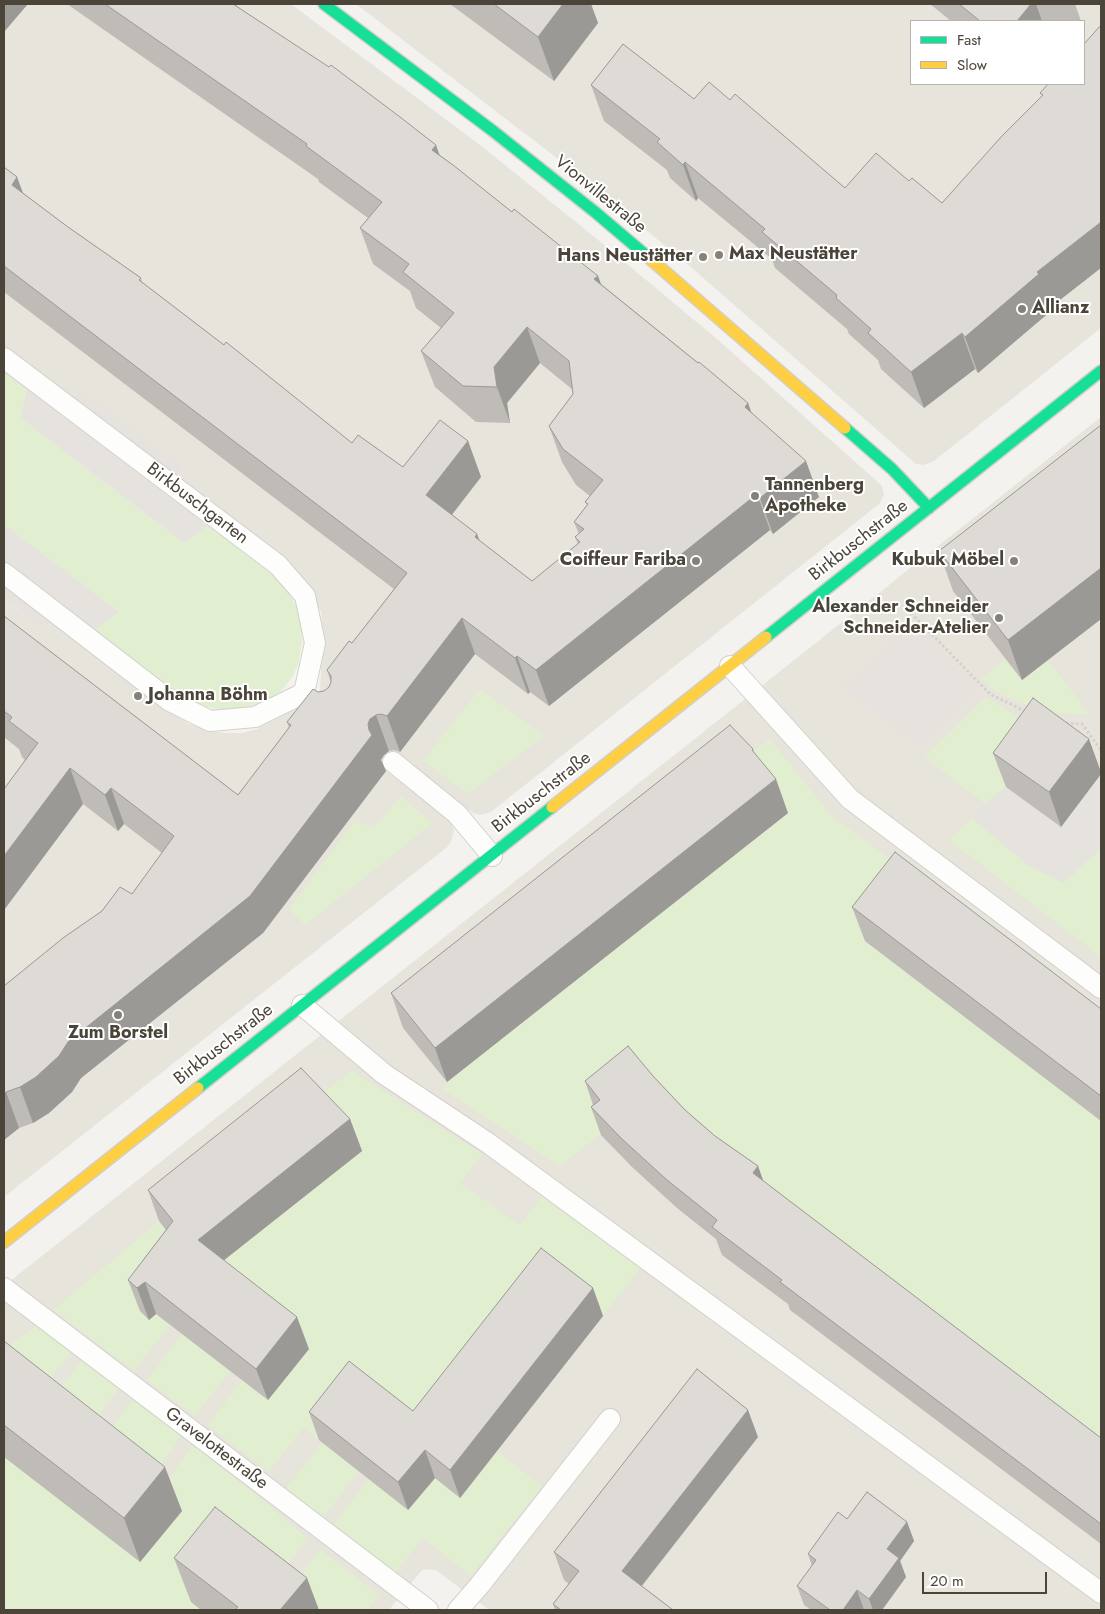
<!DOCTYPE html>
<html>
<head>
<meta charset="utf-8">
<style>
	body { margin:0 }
	#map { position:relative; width:1105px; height:1614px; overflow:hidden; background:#f4f2ee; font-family:Jost,sans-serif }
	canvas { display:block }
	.frame { position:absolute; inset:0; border:5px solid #4b4439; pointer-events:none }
	.legend { position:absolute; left:910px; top:20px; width:175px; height:65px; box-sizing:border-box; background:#fff; border:1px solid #b7b4b0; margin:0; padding:6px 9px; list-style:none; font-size:15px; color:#4b4439 }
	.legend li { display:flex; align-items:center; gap:10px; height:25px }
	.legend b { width:25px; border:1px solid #b7b4b0 }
	.scale { position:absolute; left:922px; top:1572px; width:125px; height:22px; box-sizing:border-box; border:2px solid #4b4439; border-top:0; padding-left:6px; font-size:15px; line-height:18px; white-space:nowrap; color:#4b4439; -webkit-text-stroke:4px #fff; paint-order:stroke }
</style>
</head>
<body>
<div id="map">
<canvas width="1105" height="1614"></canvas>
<div class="frame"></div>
<ul class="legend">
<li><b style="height:6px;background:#16e098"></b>Fast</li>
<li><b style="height:6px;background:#ffcf43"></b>Slow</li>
</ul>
<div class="scale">20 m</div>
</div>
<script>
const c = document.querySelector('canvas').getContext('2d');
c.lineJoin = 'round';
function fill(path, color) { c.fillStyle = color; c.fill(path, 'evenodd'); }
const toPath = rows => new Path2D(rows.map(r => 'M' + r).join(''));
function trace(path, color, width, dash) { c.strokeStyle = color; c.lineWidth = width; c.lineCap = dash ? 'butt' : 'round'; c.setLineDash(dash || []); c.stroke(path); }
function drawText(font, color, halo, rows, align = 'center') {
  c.font = font + ' Jost,sans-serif'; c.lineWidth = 4; c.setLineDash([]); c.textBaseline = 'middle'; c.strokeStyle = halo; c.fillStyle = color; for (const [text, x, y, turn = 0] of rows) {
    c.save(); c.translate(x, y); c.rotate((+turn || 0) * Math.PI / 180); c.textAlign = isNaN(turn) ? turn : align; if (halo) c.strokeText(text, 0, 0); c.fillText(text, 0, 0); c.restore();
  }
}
fill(toPath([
	[4,4,291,4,480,145,597,239,717,339,880,484,882,486,884,495,879,504,491,812,481,815,473,813,328,704,320,691,323,633,321,612,311,590,178,482,76,395,63,392,4,347],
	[356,4,1101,4,1101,328,934,461,924,465,916,464,685,262,575,172],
	[911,21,1084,21,1084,84,911,84],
	[1101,417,1101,1610,489,1610,437,1571,428,1569,422,1570,389,1610,4,1610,4,1286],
	[4,599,42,628,54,622,162,707,189,724,210,731,225,733,242,733,257,729,293,711,312,715,441,813,450,820,454,831,450,844,446,848,4,1197]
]), '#e7e4dc');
fill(toPath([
	[4,371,27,389,20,418,184,543,208,526,274,576,287,591,297,608,301,627,302,643,298,665,291,679,282,690,271,698,244,708,221,709,197,705,182,697,93,631,118,612,4,524],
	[1006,659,1022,680,1048,660,1090,715,1044,712,996,692,981,678],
	[480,689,544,736,468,794,423,761],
	[986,697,1045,733,1006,787,988,806,924,757],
	[770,739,832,816,914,877,865,941,1101,1121,1101,1468,610,1127,560,1166,442,1089,447,1082,788,813,743,759],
	[401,796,433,823,305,925,289,909,355,820,373,828],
	[972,818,1028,865,1096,852,1101,849,1101,957,949,840],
	[352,1071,482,1154,460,1183,520,1225,543,1195,640,1268,603,1316,423,1438,319,1440,303,1428,269,1472,207,1425,242,1381,267,1400,211,1271,361,1151,313,1100],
	[159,1221,187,1256,145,1305,170,1325,134,1371,53,1310],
	[38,1324,73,1350,35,1397,4,1349],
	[182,1334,230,1371,195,1416,147,1380],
	[83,1359,120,1387,84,1435,46,1406],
	[134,1398,183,1434,147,1484,98,1446],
	[322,1443,359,1471,323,1518,286,1488],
	[193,1445,254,1493,307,1538,274,1584,201,1610,4,1610,4,1456,158,1493],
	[497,1451,542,1486,471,1576,423,1538,394,1574,332,1526,369,1479,408,1510,435,1478,461,1498],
	[320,1549,379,1595,368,1610,308,1610,287,1594]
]), '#e1eecf');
fill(toPath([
	[27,389,208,526,184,543,20,418],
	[83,391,181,467,178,482,63,392,76,395],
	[4,524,119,612,93,631,4,562],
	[4,585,54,622,42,628,4,599],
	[916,622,980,688,919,747,842,686],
	[1101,774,1101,849,1063,883,1028,865,972,818,985,804,1006,787]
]), '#e6e3df');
const lane = toPath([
	[4,358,278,565,305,596,315,643,304,693],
	[4,573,170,701,210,721,255,717,304,693],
	[730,666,850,799,1101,988],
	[393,762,457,814,492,856],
	[302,1005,384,1074,488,1143,1101,1593],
	[4,1288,428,1610],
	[458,1610,479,1586,610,1419]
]);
const fast = toPath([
	[324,4,493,131,595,212,648,257],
	[845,428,892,469,929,508],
	[766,637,1101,371],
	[198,1088,552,807]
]);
const slow = toPath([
	[648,257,845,428],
	[552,807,766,637],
	[4,1242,198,1088]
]);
trace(lane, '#d2d0cb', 22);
trace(fast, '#d3cfc5', 14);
trace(slow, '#d3cfc5', 14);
trace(toPath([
	[911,613,990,694,1027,712],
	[1066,723,1082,724,1101,750]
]), '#d3d2cc', 3, [2.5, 2.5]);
trace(lane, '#fdfdfc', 20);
trace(fast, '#16e098', 11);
trace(slow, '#ffcf43', 11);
fill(toPath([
	[67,4,234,4,440,155,512,212,598,276,601,284,748,403,751,413,819,497,773,534,770,530,549,706,530,692,528,694,475,654,400,752,394,750,389,751,384,755,381,760,386,771,263,933,81,1078,72,1092,49,1113,33,1123,19,1128,4,1140,4,986,132,894,162,853,124,824,118,831,83,804,4,910,4,789,25,760,22,757,19,749,4,737,4,616,238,795,289,728,287,722,318,692,324,691,329,687,331,683,327,670,352,643,394,589,4,292,4,167,17,177,23,193,68,227,141,278,142,282,352,443,403,467,468,441,481,477,452,515,477,534,480,541,532,581,578,544,575,537,579,534,574,522,587,505,585,502,590,496,576,485,562,462,549,426,573,394,573,390,540,363,507,403,510,423,476,422,435,387,421,351,441,328,416,308,410,291,373,264,360,228,368,218,319,182,318,179],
	[450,4,591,4,598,23,554,81],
	[930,4,1075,4,1081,21,951,21],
	[1048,84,1051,307,1052,310,978,373,975,369,924,408,881,369,878,360,849,334,847,329,775,268,772,259,698,198,696,201,670,178,667,170,604,121,591,85,694,99,730,100,845,188,909,181,942,203,1042,96,1040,93],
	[1101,425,1101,619,1022,680,953,591,939,551],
	[753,749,755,754,788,813,447,1082,403,1028,391,993],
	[993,753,1101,772,1101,774,1061,827,1006,787],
	[852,907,1101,1009,1101,1121,865,941],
	[653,1076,685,1110,715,1136,758,1166,763,1181,1101,1438,1101,1544,790,1310,788,1304,722,1255,716,1239,677,1208,632,1167,601,1135,591,1107,593,1105,585,1081],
	[350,1119,362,1151,224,1260,309,1349,268,1400,156,1314,149,1320,140,1311,128,1280,166,1230,159,1221,148,1190],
	[593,1288,603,1316,460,1498,435,1478,408,1510,319,1440,309,1412,413,1411],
	[4,1341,182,1511,140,1562,4,1457],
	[758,1437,642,1586,673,1610,555,1610,553,1604,569,1584,564,1580,554,1552],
	[847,1519,907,1522,914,1541,900,1561,906,1577,882,1610,811,1610,804,1605,797,1586,812,1566,808,1554],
	[174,1558,319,1610,201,1610,191,1602]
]), '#bfbcb8');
fill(toPath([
	[4,4,28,4,4,32],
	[563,4,591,4,598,23,554,81,538,37],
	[1031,4,1036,4,1042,21,1017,21],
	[436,145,449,182,432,150],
	[685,162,698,198,696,201,683,165],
	[17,177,30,213,12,185],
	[1101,222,1101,268,1051,307,1052,310,978,373,965,337,1037,272],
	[598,276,611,313,594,279],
	[527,327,540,363,507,403,510,423,497,387,494,367],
	[962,333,975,369,924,408,911,372],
	[748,403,761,439,745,407],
	[468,441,481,477,439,531,426,495],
	[806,461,819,497,773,534,760,498],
	[757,494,770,530,549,706,536,670],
	[477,534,490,570,475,537],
	[1101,568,1101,619,1022,680,1008,640],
	[462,618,475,654,400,752,387,716],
	[517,656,530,692,528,694,515,658],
	[376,715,389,751,384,755,381,760,386,771,263,933,81,1078,72,1092,49,1113,33,1123,20,1087,68,1042,369,730,368,724,370,719],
	[1089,739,1101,772,1101,774,1061,827,1049,792],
	[70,768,83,804,4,910,4,856],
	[776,779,788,813,447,1082,435,1048],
	[111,788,124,824,118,831,105,795],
	[6,1092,19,1128,4,1140,4,1094],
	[350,1119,362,1151,209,1272,198,1240],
	[758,1166,768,1194,753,1173],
	[145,1282,156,1314,149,1320,137,1288],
	[593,1288,603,1316,460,1498,450,1470],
	[297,1317,309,1349,268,1400,256,1369],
	[748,1410,758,1437,632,1598,622,1571],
	[425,1450,435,1478,408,1510,398,1482],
	[165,1467,182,1511,140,1562,124,1518],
	[907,1522,914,1541,900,1561,906,1577,882,1610,873,1610,869,1599,887,1549],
	[307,1578,319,1610,280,1610],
	[857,1590,864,1610,843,1610]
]), '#9b9996');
const building = toPath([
	[105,4,233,4,329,67,331,65,400,117,436,145,432,150,453,165,512,212,514,209,598,276,594,279,698,363,699,362,748,403,745,407,806,461,760,498,757,494,536,670,517,656,515,658,462,618,387,716,381,714,376,715,370,719,368,724,369,730,372,735,250,896,68,1042,59,1056,36,1077,20,1087,6,1092,4,1094,4,986,63,938,102,911,120,887,132,894,174,836,111,788,105,795,70,768,4,856,4,789,38,743,9,721,12,717,4,711,4,616,238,795,291,725,287,722,313,689,318,692,324,691,329,687,331,682,331,676,327,670,349,641,352,643,407,573,4,266,4,167,17,177,12,185,68,227,141,278,139,280,224,345,226,342,352,443,358,435,403,467,440,420,468,441,426,495,477,534,475,537,532,581,580,542,575,537,584,529,574,522,588,504,585,502,603,480,563,449,549,426,573,394,569,361,527,327,494,367,497,387,463,386,421,351,454,313,403,272,409,264,360,228,382,202,306,146,307,144,105,4],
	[494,4,563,4,538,37,494,4],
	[959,4,1031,4,1017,21,980,21,959,4],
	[1101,25,1101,222,1037,272,1039,274,965,337,962,333,911,372,868,333,871,329,836,298,837,295,762,232,765,229,685,162,683,165,657,142,660,139,591,85,623,44,694,99,709,82,730,100,735,94,845,188,876,153,909,181,912,178,942,203,1001,137,1043,95,1040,93,1048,84,1084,84,1084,44,1101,25],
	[1101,425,1101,568,1008,640,939,551,1101,425],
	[1033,698,1089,739,1049,792,993,753,1033,698],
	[730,725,753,749,752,750,776,779,435,1048,391,993,730,725],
	[895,852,1101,1009,1101,1096,852,907,895,852],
	[628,1046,653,1076,685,1110,715,1136,758,1166,753,1173,1101,1438,1101,1524,780,1282,782,1280,712,1227,717,1220,667,1180,622,1139,591,1107,600,1100,585,1081,628,1046],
	[301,1068,350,1119,198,1240,297,1317,256,1369,145,1282,137,1288,128,1280,173,1221,148,1190,301,1068],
	[541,1248,593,1288,450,1470,425,1450,398,1482,309,1412,349,1361,413,1411,541,1248],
	[4,1341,165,1467,124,1518,4,1425,4,1341],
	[697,1369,748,1410,622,1571,673,1610,561,1610,553,1604,579,1571,554,1552,697,1369],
	[867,1492,907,1522,887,1549,899,1558,869,1599,857,1590,843,1610,830,1610,797,1586,816,1560,808,1554,838,1512,847,1519,867,1492],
	[215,1507,307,1578,280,1610,235,1610,238,1607,174,1558,215,1507]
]);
fill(building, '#dedbd6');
trace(building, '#9b9996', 1);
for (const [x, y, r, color] of [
	[719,255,5,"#868178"],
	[703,257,5,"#868178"],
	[1022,309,5,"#868178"],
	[755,496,5,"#868178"],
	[696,561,5,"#868178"],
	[1014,561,5,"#868178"],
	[999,618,5,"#868178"],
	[138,696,5,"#868178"],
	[118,1015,5,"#868178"]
]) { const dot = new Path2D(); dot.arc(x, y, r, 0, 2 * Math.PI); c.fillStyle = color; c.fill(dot); trace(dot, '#fff', 2); }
drawText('18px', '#4b4439', '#fff', [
	["Vionvillestraße",600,195,39],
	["Birkbuschgarten",197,504,37],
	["Birkbuschstraße",859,541,-38],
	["Birkbuschstraße",542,793,-38],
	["Birkbuschstraße",224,1045,-38],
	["Gravelottestraße",216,1449,37]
]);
drawText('bold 18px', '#4b4439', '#fff', [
	["Max Neustätter",729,255],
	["Hans Neustätter",693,257,"right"],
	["Allianz",1032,309],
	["Tannenberg",765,486],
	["Apotheke",765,507],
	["Coiffeur Fariba",686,561,"right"],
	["Kubuk Möbel",1004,561,"right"],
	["Alexander Schneider",989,608,"right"],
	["Schneider-Atelier",989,629,"right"],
	["Johanna Böhm",148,696],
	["Zum Borstel",118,1034,"center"]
], 'left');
</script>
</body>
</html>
